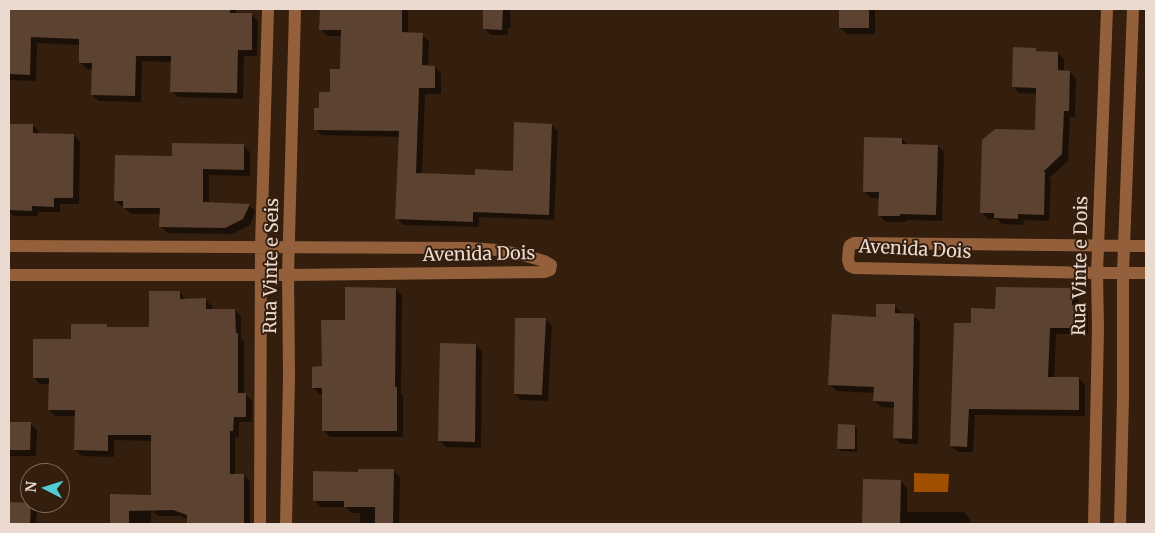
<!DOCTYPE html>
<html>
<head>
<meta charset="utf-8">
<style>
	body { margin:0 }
	#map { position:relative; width:1155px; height:533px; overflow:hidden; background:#341e0e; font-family:Merriweather,serif }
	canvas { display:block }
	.frame { position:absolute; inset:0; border:10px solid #eadad0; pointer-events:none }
	.north { position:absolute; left:20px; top:463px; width:50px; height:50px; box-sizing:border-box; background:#341e0e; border:1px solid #7d695c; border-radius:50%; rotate:275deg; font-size:14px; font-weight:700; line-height:20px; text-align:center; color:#eadad0 }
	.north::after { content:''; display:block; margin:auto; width:18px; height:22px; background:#52cbd7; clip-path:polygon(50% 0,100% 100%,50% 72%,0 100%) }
</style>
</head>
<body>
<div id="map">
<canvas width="1155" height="533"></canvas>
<div class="frame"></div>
<div class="north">N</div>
</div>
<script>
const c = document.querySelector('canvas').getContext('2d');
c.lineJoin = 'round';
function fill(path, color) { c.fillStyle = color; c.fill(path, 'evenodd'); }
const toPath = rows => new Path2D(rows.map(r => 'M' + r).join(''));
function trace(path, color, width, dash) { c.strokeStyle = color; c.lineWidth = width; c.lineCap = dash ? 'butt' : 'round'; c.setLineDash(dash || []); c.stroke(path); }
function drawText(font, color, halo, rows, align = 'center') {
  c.font = font + ' Merriweather,serif'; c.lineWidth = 4; c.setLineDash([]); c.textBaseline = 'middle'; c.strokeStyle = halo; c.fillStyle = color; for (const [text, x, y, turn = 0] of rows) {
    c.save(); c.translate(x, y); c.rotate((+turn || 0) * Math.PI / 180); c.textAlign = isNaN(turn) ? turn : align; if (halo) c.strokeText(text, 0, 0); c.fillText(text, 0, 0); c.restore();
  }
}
fill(toPath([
	[914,473,949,474,948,492,914,492]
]), '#9f4f00');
fill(toPath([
	[9,9,236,9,236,14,251,14,258,21,257,56,244,56,243,99,178,97,172,91,172,62,142,61,141,102,99,101,92,95,93,69,87,69,80,62,80,45,37,43,36,81,9,80],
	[324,9,408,9,408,34,422,35,429,41,428,66,435,67,441,73,441,94,425,94,422,175,476,177,514,172,552,125,558,131,554,220,479,217,479,227,403,225,397,218,400,137,322,135,315,129,320,109,331,93,342,71,342,36,327,36,321,29],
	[484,9,510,10,511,28,508,28,508,35,491,35,484,29],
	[840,9,875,9,875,34,847,34,840,28],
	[1036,50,1038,52,1058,53,1064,59,1064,72,1070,72,1076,79,1075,117,1070,117,1068,161,1049,178,1051,180,1049,221,1024,220,1023,225,1002,224,997,219,988,219,982,212,1036,132,1037,94,1019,93,1013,86],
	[9,125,33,125,39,132,39,134,74,135,80,142,79,204,60,204,60,212,38,212,38,216,14,216,9,211],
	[902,139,908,145,938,146,944,152,942,221,906,220,906,222,886,222,879,215,880,198,870,198,864,191],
	[244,146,250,152,250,176,209,175,209,204,249,205,255,211,250,225,232,234,167,233,161,226,161,214,131,214,116,201,173,157],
	[396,289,402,296,401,393,403,395,403,437,330,437,324,431,323,394,319,394,313,387,346,322],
	[1071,289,1078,295,1078,306,1082,306,1088,313,1088,334,1056,334,1054,378,1079,378,1085,385,1085,416,975,415,973,452,958,452,951,446,972,324,996,310],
	[180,292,186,300,206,300,212,306,212,310,235,310,241,316,241,339,244,341,244,394,252,400,252,422,239,422,239,437,235,437,235,475,244,475,250,481,250,524,188,524,188,519,180,516,158,516,151,509,151,524,111,524,112,495,152,503,152,441,114,440,114,457,82,456,75,450,76,416,55,416,49,409,50,384,40,384,34,378,73,340,106,325,109,328,151,328],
	[894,305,901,312,901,315,913,315,920,322,918,444,901,444,895,438,895,408,881,407,875,401,875,393,836,391,830,384,877,318],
	[546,320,552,326,548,401,521,400,515,394],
	[476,345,482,351,481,448,446,447,440,441],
	[9,423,30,423,37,430,36,456,9,456],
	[854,426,857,429,857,452,841,451,838,448],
	[393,470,400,477,399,524,360,524,360,513,352,513,346,507,321,507,314,500,359,473],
	[864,481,901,481,907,488,907,512,964,512,970,519,970,524,863,524],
	[9,504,30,504,37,510,36,524,9,524]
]), '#0007');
fill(toPath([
	[9,9,230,9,230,13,252,13,252,50,238,50,237,93,170,92,171,56,136,56,135,96,91,95,92,63,79,63,79,39,31,37,30,75,9,74],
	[320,9,402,9,402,32,423,33,422,65,435,66,435,88,419,88,416,173,475,175,475,169,513,171,514,122,552,124,549,215,473,212,473,222,395,219,399,131,314,130,314,108,319,108,319,92,330,92,330,69,340,69,341,30,319,30],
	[483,9,503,9,502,30,483,29],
	[839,9,869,9,869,28,839,28],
	[1013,47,1036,48,1036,51,1058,52,1058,70,1070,71,1069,111,1064,111,1062,154,1043,172,1045,172,1044,215,1018,214,1018,219,994,218,994,213,980,213,982,140,995,129,1035,130,1036,88,1012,87],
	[9,124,33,124,33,133,74,134,73,198,54,198,54,207,32,206,32,211,9,210],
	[864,137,902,138,902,144,938,145,936,215,900,214,900,216,878,216,879,192,863,192],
	[172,143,244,144,244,170,203,169,203,202,250,204,243,219,225,228,159,227,160,208,123,208,123,201,114,201,115,155,172,156],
	[345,287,396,288,395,387,397,387,397,431,322,431,322,388,312,388,312,367,322,366,321,320,345,320],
	[996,287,1072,288,1072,305,1082,305,1082,328,1050,328,1048,377,1079,377,1079,410,969,409,967,447,950,446,954,323,971,323,971,308,995,309],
	[149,291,180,291,180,299,206,298,206,309,235,309,236,333,238,333,238,393,246,393,246,417,234,417,233,431,230,431,230,474,244,474,244,524,187,524,187,515,173,510,129,511,129,524,110,524,110,494,151,495,151,435,108,435,108,451,74,450,75,410,48,410,49,378,33,378,33,339,71,339,71,324,107,324,107,327,149,327],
	[876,304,895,304,895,313,914,314,912,439,893,438,894,402,873,401,874,387,828,385,832,314,876,317],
	[515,318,546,318,542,395,514,394],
	[440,343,476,344,475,442,438,441],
	[9,422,31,422,30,450,9,450],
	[838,424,855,425,855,449,837,449],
	[358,469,394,469,393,524,375,524,375,507,344,507,344,501,313,501,313,471,358,472],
	[863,479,901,480,900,524,862,524],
	[9,502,31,503,30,524,9,524]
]), '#5b4231');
trace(toPath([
	[9,246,469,248,497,250,523,255,544,261,551,265,550,270,544,272,288,275,9,275],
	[1146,246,854,243,850,245,849,248,848,260,850,266,854,268,1097,273,1146,273],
	[260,524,261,247,268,9],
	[286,524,289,375,288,275,295,9],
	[1094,524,1098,328,1097,273,1107,9],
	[1120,524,1123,397,1123,273,1133,9]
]), '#94603c', 12);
drawText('18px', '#eadad0', '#341e0e', [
	["Avenida Dois",915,250,3],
	["Avenida Dois",479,255,-1],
	["Rua Vinte e Seis",272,266,-89],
	["Rua Vinte e Dois",1081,266,-89]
]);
</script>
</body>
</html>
